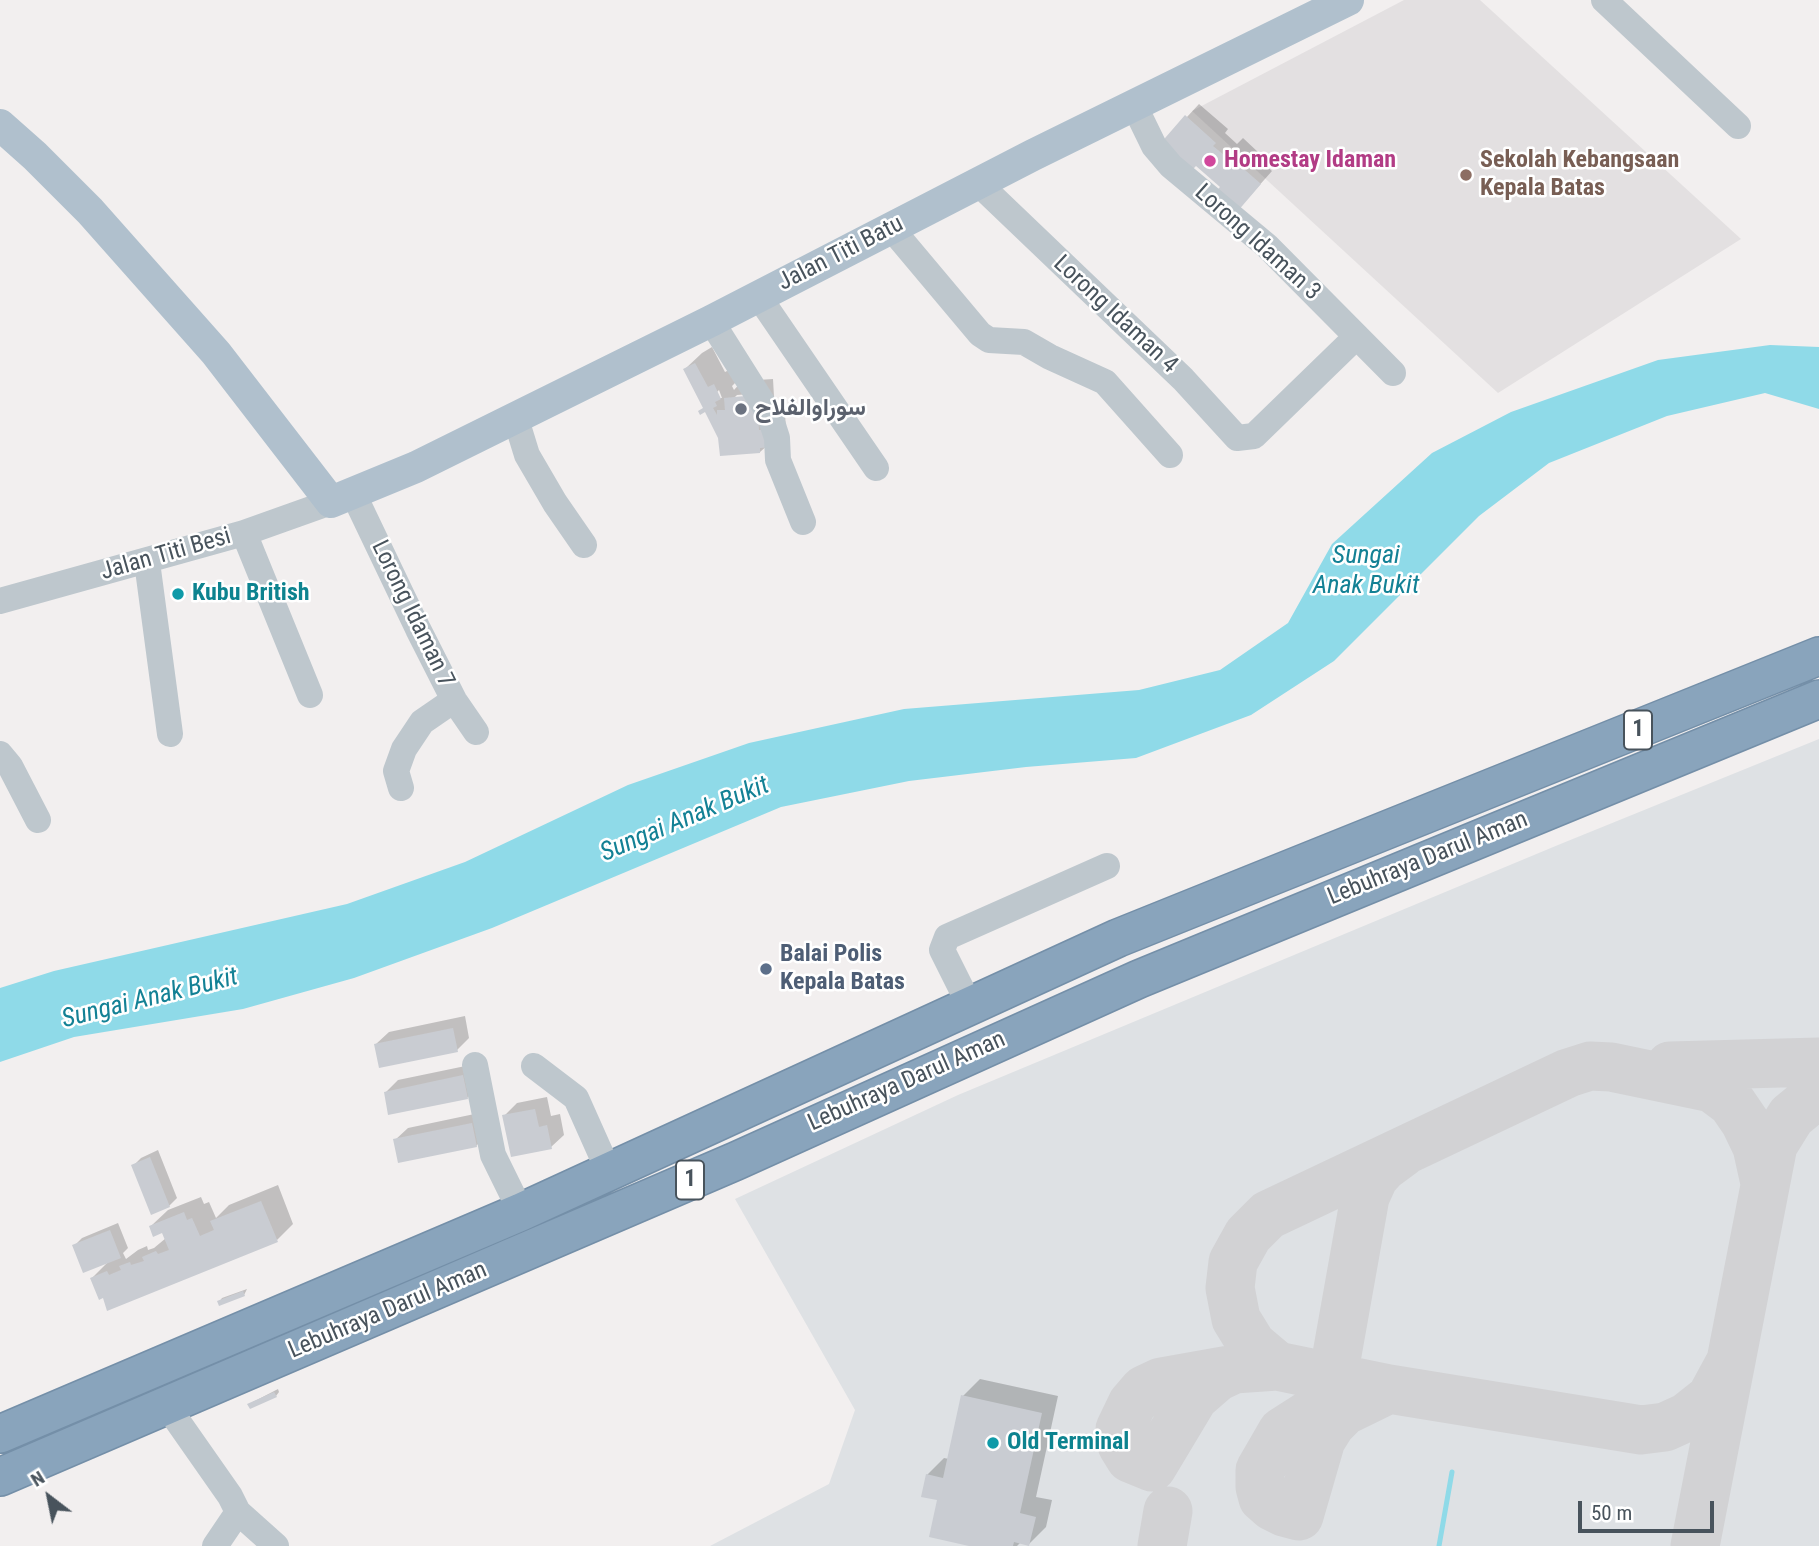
<!DOCTYPE html>
<html>
<head>
<meta charset="utf-8">
<style>
	body { margin:0 }
	#map { position:relative; width:1819px; height:1546px; overflow:hidden; background:#f2efef; font-family:"Roboto Condensed",sans-serif }
	canvas { display:block }
	.north { position:absolute; left:14px; top:1462px; width:70px; height:70px; -webkit-text-stroke:5px #fff; paint-order:stroke; rotate:328deg; font-size:19px; font-weight:700; line-height:28px; text-align:center; color:#48535c }
	.north::after { content:''; display:block; margin:auto; width:24px; height:32px; background:#48535c; clip-path:polygon(50% 0,100% 100%,50% 72%,0 100%) }
	.scale { position:absolute; left:1578px; top:1501px; width:136px; height:32px; box-sizing:border-box; border:4px solid #48535c; border-top:0; padding-left:9px; font-size:21px; line-height:24px; white-space:nowrap; color:#48535c; -webkit-text-stroke:5px #fff; paint-order:stroke }
</style>
</head>
<body>
<div id="map">
<canvas width="1819" height="1546"></canvas>
<div class="north">N</div>
<div class="scale">50 m</div>
</div>
<script>
const c = document.querySelector('canvas').getContext('2d');
c.lineJoin = 'round';
function fill(path, color) { c.fillStyle = color; c.fill(path, 'evenodd'); }
const toPath = rows => new Path2D(rows.map(r => 'M' + r).join(''));
function trace(path, color, width, dash) { c.strokeStyle = color; c.lineWidth = width; c.lineCap = dash ? 'butt' : 'round'; c.setLineDash(dash || []); c.stroke(path); }
function drawText(font, color, halo, rows, align = 'center') {
  c.font = font + ' "Roboto Condensed",Vazirmatn,sans-serif'; c.lineWidth = 5; c.setLineDash([]); c.textBaseline = 'middle'; c.strokeStyle = halo; c.fillStyle = color; for (const [text, x, y, turn = 0] of rows) {
    c.save(); c.translate(x, y); c.rotate((+turn || 0) * Math.PI / 180); c.textAlign = isNaN(turn) ? turn : align; if (halo) c.strokeText(text, 0, 0); c.fillText(text, 0, 0); c.restore();
  }
}
fill(toPath([
	[1404,0,1480,0,1741,239,1498,393,1192,111]
]), '#e3e0e1');
fill(toPath([
	[1819,739,1819,1546,710,1546,829,1484,855,1410,735,1199,958,1095,1558,845]
]), '#dee1e4');
fill(toPath([
	[1770,345,1819,347,1819,409,1765,393,1667,416,1549,463,1479,516,1334,661,1251,715,1136,758,1026,767,909,781,781,807,492,928,354,978,243,1009,74,1037,0,1062,0,988,54,971,347,904,465,862,628,785,749,743,904,709,1139,690,1220,670,1288,623,1332,544,1432,453,1511,412,1658,360]
]), '#8fdae8');
fill(toPath([
	[1199,104,1228,129,1225,133,1237,144,1243,138,1259,153,1256,157,1272,171,1249,197,1222,187,1196,164,1162,144],
	[712,347,725,372,731,369,737,381,732,386,734,390,742,381,773,379,775,414,785,414,786,429,760,452,720,437,685,369,702,353],
	[719,390,722,398,719,398,716,393],
	[765,393,733,399,737,395],
	[465,1016,469,1038,457,1050,376,1044,389,1032],
	[475,1064,479,1085,467,1098,386,1092,398,1080],
	[547,1097,551,1116,560,1114,564,1135,551,1147,504,1116,517,1103],
	[484,1112,489,1133,476,1146,395,1140,408,1128],
	[158,1150,177,1198,169,1206,133,1166,141,1158],
	[278,1185,293,1224,277,1240,104,1296,92,1278,109,1261,74,1246,82,1238,118,1223,128,1248,123,1253,126,1259,138,1250,147,1246,148,1250,154,1248,166,1238,163,1231,151,1226,168,1210,201,1197,204,1204,209,1202,216,1218,229,1205],
	[247,1289,244,1295,219,1302,222,1298],
	[980,1379,1058,1396,1036,1497,1052,1500,1046,1527,1029,1544,1021,1542,1017,1546,977,1546,940,1499,927,1475,944,1458,949,1459,963,1396],
	[278,1389,279,1392,276,1396,249,1404]
]), '#0003');
trace(toPath([
	[1439,1546,1452,1472]
]), '#8fdae8', 5);
trace(toPath([
	[1670,1066,1819,1062],
	[1277,1366,1252,1345,1236,1319,1230,1288,1233,1262,1248,1235,1268,1215,1568,1073,1590,1066,1611,1067,1712,1088,1732,1103,1745,1122,1757,1147,1765,1183],
	[1234,1369,1217,1377,1194,1397,1152,1467,1130,1458,1122,1445,1120,1429,1132,1404,1144,1390,1161,1382,1234,1369,1277,1366,1389,1389,1641,1430,1665,1427,1687,1417,1711,1398,1730,1363],
	[1389,1389,1344,1411,1331,1424,1321,1440,1299,1516,1284,1512,1272,1506,1263,1498,1260,1487,1260,1470,1282,1432,1307,1416,1389,1389],
	[1322,1407,1327,1401,1333,1377,1365,1197,1374,1177,1383,1167,1402,1153],
	[1162,1546,1168,1511],
	[1695,1546,1773,1145,1791,1116,1819,1093]
]), '#d2d2d4', 49);
fill(toPath([
	[1185,115,1216,143,1213,146,1224,155,1229,149,1248,166,1245,170,1261,184,1237,212,1215,192,1220,187,1196,166,1190,172,1159,145],
	[695,363,708,387,714,384,721,399,715,402,717,406,713,408,717,415,717,410,725,410,724,398,756,395,759,430,768,430,770,447,760,448,760,453,720,456,718,438,705,412,700,415,698,411,703,408,683,369],
	[453,1028,458,1052,379,1068,374,1044],
	[463,1075,468,1099,388,1115,384,1092],
	[535,1109,539,1127,547,1125,552,1149,511,1157,502,1115],
	[472,1123,477,1147,398,1163,393,1139],
	[150,1157,170,1207,151,1215,131,1165],
	[261,1201,278,1242,107,1311,103,1298,99,1300,90,1278,107,1271,109,1275,121,1270,119,1266,130,1262,131,1265,144,1261,142,1257,156,1251,158,1254,169,1250,162,1233,153,1237,149,1226,184,1212,187,1220,192,1218,200,1236,214,1230,210,1221],
	[110,1230,121,1258,83,1273,72,1245],
	[243,1291,245,1296,219,1306,217,1301],
	[274,1392,277,1397,250,1409,247,1404],
	[961,1395,1042,1413,1020,1513,1036,1517,1029,1546,1014,1542,1013,1546,969,1546,929,1537,937,1500,921,1497,926,1474,943,1478]
]), '#c9ccd2');
const highway = toPath([
	[0,1434,521,1212,1118,938,1819,656],
	[0,1477,736,1161,1139,979,1819,699]
]);
trace(highway, '#748fa8', 40);
trace(toPath([
	[1604,0,1738,126],
	[1134,105,1154,146,1171,166,1267,246,1393,373],
	[979,184,1183,379,1237,438,1254,436,1356,337],
	[891,228,980,334,989,340,1024,342,1050,357,1105,382,1170,455],
	[759,297,876,468],
	[711,321,769,413,777,438,778,460,803,522],
	[515,416,527,455,555,503,584,545],
	[353,493,418,629,454,700,476,732],
	[244,533,310,695],
	[147,562,170,734],
	[0,601,244,533,331,502],
	[0,754,10,766,38,820],
	[401,788,396,771,404,749,422,722,454,700],
	[970,1006,942,950,947,937,1107,866],
	[475,1065,493,1155,521,1212],
	[534,1066,576,1098,609,1172],
	[167,1406,230,1496,238,1512,276,1546],
	[215,1546,238,1512]
]), '#bec7cd', 26);
trace(toPath([
	[0,125,35,156,90,211,216,353,331,502,416,467,711,321,1033,155,1348,0]
]), '#b0c0cd', 32);
trace(highway, '#89a4bc', 37);
for (const [x, y, r, color] of [
	[1210,161,7,"#d1479c"],
	[1466,175,7,"#8d6e63"],
	[741,409,7,"#6b7280"],
	[178,594,7,"#0f9aa8"],
	[766,969,7,"#5c6f8a"],
	[993,1443,7,"#0f9aa8"]
]) { const dot = new Path2D(); dot.arc(x, y, r, 0, 2 * Math.PI); c.fillStyle = color; c.fill(dot); trace(dot, '#fff', 2.5); }
for (const [x, y, w] of [
	[1638,730,28],
	[690,1180,28]
]) { const box = new Path2D(); box.roundRect(x - w / 2, y - 19.5, w, 39, 5); c.fillStyle = '#fff'; c.fill(box); trace(box, '#48535c', 2); }
drawText('bold 23px', '#48535c', null, [
	["1",1638,730],
	["1",690,1180]
]);
drawText('bold 24px', '#b23c85', '#fff', [
	["Homestay Idaman",1224,161]
], 'left');
drawText('bold 24px', '#785e54', '#fff', [
	["Sekolah Kebangsaan",1480,161],
	["Kepala Batas",1480,189]
], 'left');
drawText('24px', '#48535c', '#fff', [
	["Lorong Idaman 3",1257,243,42],
	["Jalan Titi Batu",841,254,-27],
	["Lorong Idaman 4",1115,315,43],
	["Jalan Titi Besi",166,555,-16],
	["Lorong Idaman 7",412,614,64],
	["Lebuhraya Darul Aman",1428,859,-22],
	["Lebuhraya Darul Aman",907,1082,-24],
	["Lebuhraya Darul Aman",388,1311,-23]
]);
drawText('bold 24px', '#5b616d', '#fff', [
	["سوراوالفلاح",755,409]
], 'left');
drawText('bold 24px', '#0d838f', '#fff', [
	["Kubu British",192,594],
	["Old Terminal",1007,1443]
], 'left');
drawText('bold 24px', '#4e5e75', '#fff', [
	["Balai Polis",780,955],
	["Kepala Batas",780,983]
], 'left');
drawText('italic 26px', '#138195', '#fff', [
	["Sungai",1366,556],
	["Anak Bukit",1366,586],
	["Sungai Anak Bukit",685,820,-23],
	["Sungai Anak Bukit",150,999,-14]
]);
</script>
</body>
</html>
